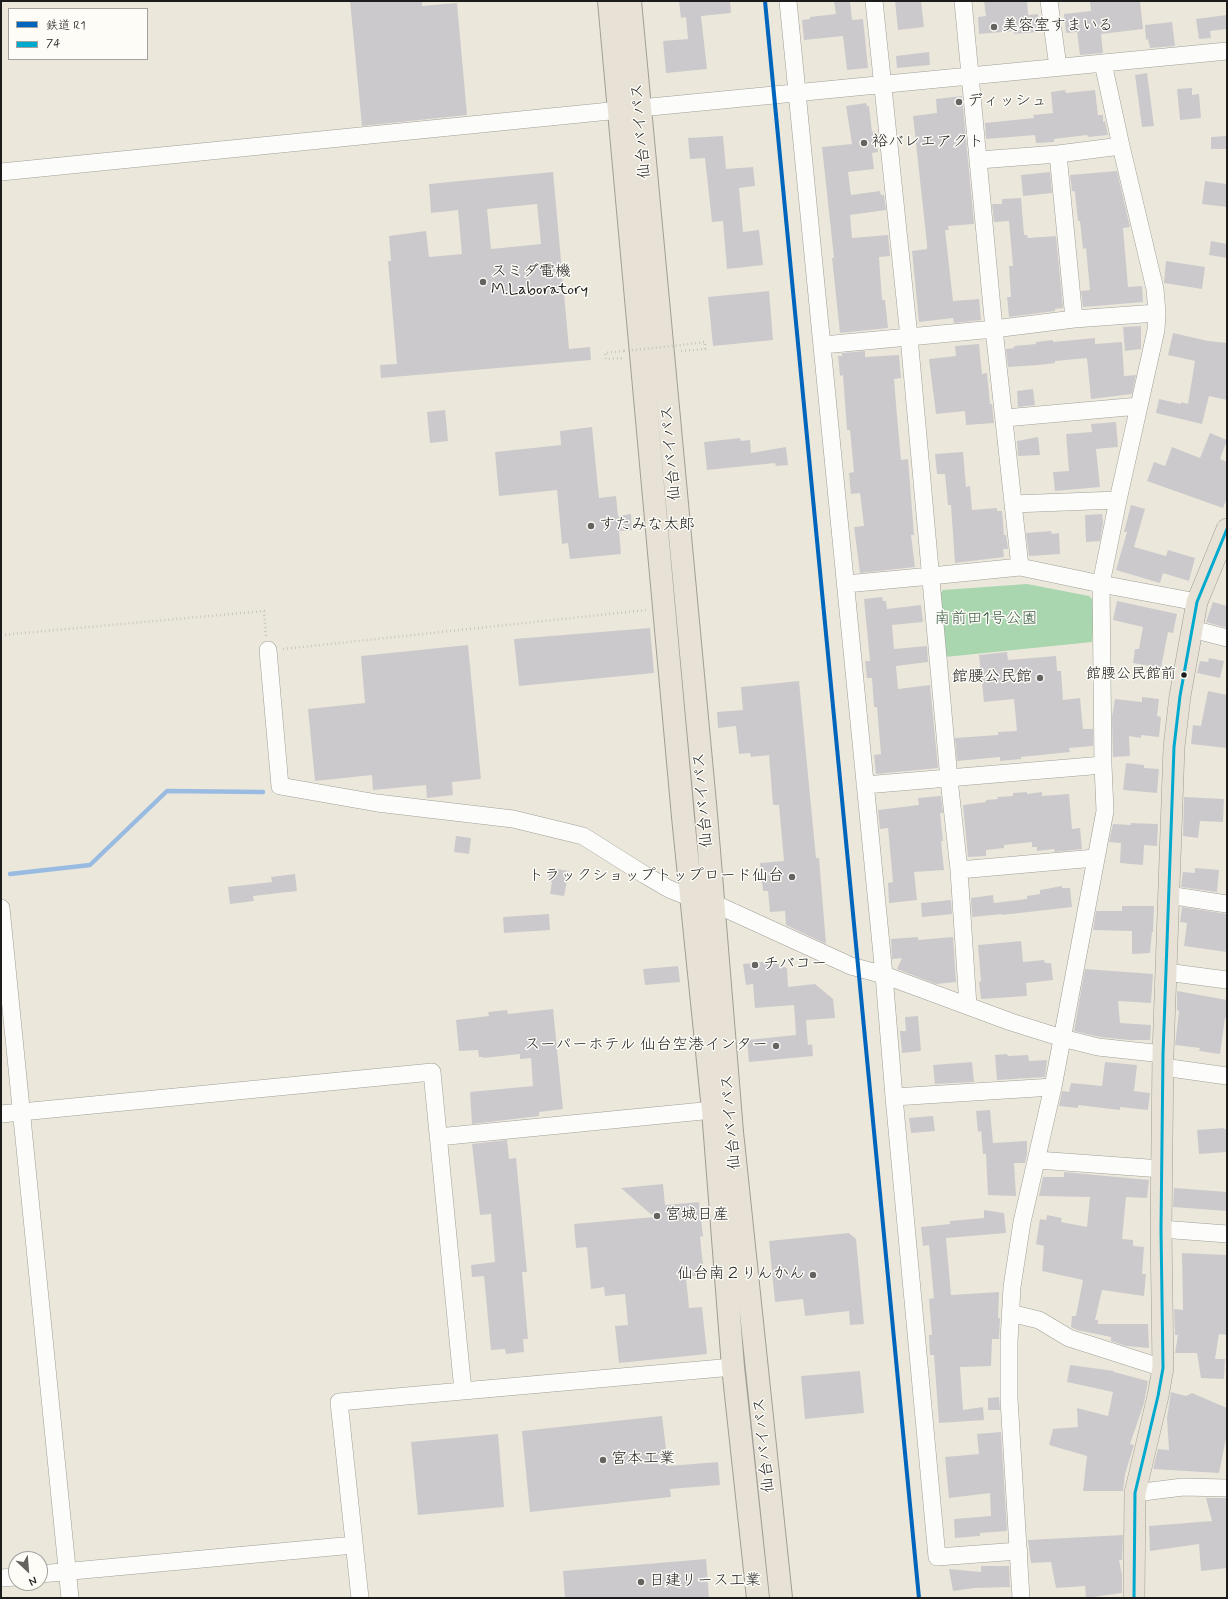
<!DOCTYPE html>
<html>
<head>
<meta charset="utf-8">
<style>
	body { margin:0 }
	#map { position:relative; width:1228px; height:1599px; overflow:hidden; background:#ebe8db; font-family:Mynerve,"Klee One",sans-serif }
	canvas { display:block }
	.frame { position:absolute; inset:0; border:2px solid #1c1c1c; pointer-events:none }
	.legend { position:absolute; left:8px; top:8px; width:140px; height:52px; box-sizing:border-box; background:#fdfcf7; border:1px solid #a3a29f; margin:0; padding:5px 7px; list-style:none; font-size:12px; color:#1c1c1c }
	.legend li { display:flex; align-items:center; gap:8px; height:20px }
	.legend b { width:20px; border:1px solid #a3a29f }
	.north { position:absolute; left:8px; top:1551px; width:40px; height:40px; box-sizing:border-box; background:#fdfcf7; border:1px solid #a3a29f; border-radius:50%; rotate:154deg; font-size:11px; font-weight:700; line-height:16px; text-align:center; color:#1c1c1c }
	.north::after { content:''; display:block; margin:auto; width:14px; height:18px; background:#64635f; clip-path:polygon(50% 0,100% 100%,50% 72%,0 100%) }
</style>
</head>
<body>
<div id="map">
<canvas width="1228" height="1599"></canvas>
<div class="frame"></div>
<ul class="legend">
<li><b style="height:5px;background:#0065bd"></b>鉄道 R1</li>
<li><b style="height:5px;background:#00a9ce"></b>74</li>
</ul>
<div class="north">N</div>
</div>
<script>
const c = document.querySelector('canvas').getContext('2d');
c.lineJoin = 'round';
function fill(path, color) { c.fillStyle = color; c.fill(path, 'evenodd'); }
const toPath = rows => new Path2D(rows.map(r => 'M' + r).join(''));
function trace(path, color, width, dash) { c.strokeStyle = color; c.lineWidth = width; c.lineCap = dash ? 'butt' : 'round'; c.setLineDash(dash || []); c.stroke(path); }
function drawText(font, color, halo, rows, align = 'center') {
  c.font = font + ' Mynerve,"Klee One",sans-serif'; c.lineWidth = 3; c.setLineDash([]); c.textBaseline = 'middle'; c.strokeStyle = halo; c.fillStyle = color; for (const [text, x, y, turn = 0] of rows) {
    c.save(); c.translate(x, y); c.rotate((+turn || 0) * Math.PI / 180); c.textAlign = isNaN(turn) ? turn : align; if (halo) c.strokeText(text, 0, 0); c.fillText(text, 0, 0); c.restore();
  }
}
fill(toPath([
	[1027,584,1089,596,1095,602,1092,642,945,657,937,597,943,590]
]), '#a9d6af');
trace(toPath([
	[10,874,90,865,167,791,263,792]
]), '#9abbe1', 4.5);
fill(toPath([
	[350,1,422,1,422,6,457,3,467,115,362,126],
	[679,1,730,1,731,13,701,16,707,69,666,73,663,41,688,39,686,17,681,18],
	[834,1,850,1,852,20,863,19,868,68,847,70,843,36,804,40,802,20,810,19,810,17,836,14],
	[895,1,921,1,924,27,898,30],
	[984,1,1027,1,1028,15,1038,14,1039,32,1014,34,1014,31,979,34,978,17,986,16],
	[1090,1,1140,1,1143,29,1101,34,1103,53,1080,55,1077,32,1066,33,1064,14,1091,11],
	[1227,15,1227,29,1210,31,1211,38,1199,39,1196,19],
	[1172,22,1175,46,1150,48,1148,39,1146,40,1145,25],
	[929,52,930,65,897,68,896,56],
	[1147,73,1154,126,1142,127,1135,75],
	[1192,88,1192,95,1199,94,1201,118,1180,120,1177,89],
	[1065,90,1066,93,1095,90,1098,115,1103,115,1103,122,1105,121,1108,135,1088,137,1087,135,1054,139,1054,142,1036,143,1035,135,986,139,985,123,1034,118,1033,115,1053,113,1051,92],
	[962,96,974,224,948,226,949,230,945,230,953,301,979,299,981,320,954,323,953,318,919,322,912,251,927,249,927,244,913,116,937,113,936,99],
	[866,103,867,106,869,106,872,132,875,131,878,152,872,153,874,169,848,172,851,195,880,191,881,195,884,195,886,210,850,215,852,238,888,235,890,256,879,257,882,300,885,300,888,328,840,333,832,258,834,258,822,147,852,144,846,106],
	[723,136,726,169,753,167,755,186,739,188,743,232,759,230,763,265,727,269,723,221,712,222,705,158,690,159,688,138],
	[1227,136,1227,149,1211,149,1211,137],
	[1117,171,1130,227,1123,228,1128,287,1142,286,1143,302,1083,307,1081,291,1090,290,1086,248,1083,249,1080,221,1078,221,1075,193,1074,191,1072,191,1070,175],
	[553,172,569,349,590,347,591,360,381,378,380,365,397,364,388,261,391,261,389,236,426,231,429,257,462,254,458,210,431,213,429,184],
	[537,204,541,244,491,249,487,209],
	[1050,172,1052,193,1023,196,1021,175],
	[1205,181,1227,184,1227,207,1202,204],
	[1021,198,1024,235,1027,235,1028,238,1056,236,1063,308,1055,309,1055,311,1009,317,1007,297,1011,297,1009,266,1013,266,1009,221,994,222,992,204,1002,204,1002,199],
	[1211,241,1227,244,1227,258,1209,255],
	[1166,261,1205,267,1202,289,1164,283],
	[769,291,773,340,713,346,708,297],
	[1141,326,1141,349,1125,351,1123,327],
	[1173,333,1208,341,1227,343,1227,400,1209,396,1202,424,1156,413,1159,399,1181,404,1181,402,1188,404,1195,361,1168,355],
	[1095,338,1095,344,1122,342,1124,376,1136,375,1132,394,1091,399,1087,358,1055,361,1055,363,1038,365,1008,367,1006,349,1014,348,1014,346,1036,344,1036,342,1053,340,1053,342],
	[979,344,982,374,987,373,990,404,992,404,994,423,966,425,965,411,936,414,929,359,956,356,955,346],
	[865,351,865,357,899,355,901,378,894,379,897,416,901,460,908,459,914,535,911,535,915,567,860,573,854,527,864,526,860,493,851,494,849,473,854,472,850,430,847,430,843,375,840,376,838,356,842,356,842,353],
	[1033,389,1035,405,1018,407,1017,391],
	[445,410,448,441,430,443,427,412],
	[1116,422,1118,447,1096,449,1100,487,1055,491,1053,472,1069,471,1066,434,1092,432,1091,424],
	[592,427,599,498,616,496,618,516,631,514,632,530,619,531,621,554,570,559,568,543,562,544,557,490,499,496,495,452,561,445,560,431],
	[1210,433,1227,440,1220,459,1227,462,1227,498,1223,508,1147,481,1154,462,1165,466,1172,447,1200,458],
	[1038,437,1040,455,1018,456,1017,441],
	[740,438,741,441,750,440,751,453,786,447,788,465,776,466,775,463,707,470,704,442],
	[963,452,966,487,970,486,972,510,997,508,997,511,1002,511,1004,535,1006,535,1008,549,1003,549,1004,557,955,563,951,505,948,505,945,474,937,474,935,454],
	[1131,505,1145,509,1134,547,1166,556,1168,550,1195,558,1189,581,1163,573,1160,583,1116,570,1127,532,1124,532],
	[1102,514,1103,523,1100,541,1086,542,1085,515],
	[1051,531,1052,534,1059,533,1060,554,1029,556,1026,533],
	[882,597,883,601,886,601,887,609,921,605,923,622,892,625,894,649,927,646,928,662,896,666,898,689,930,685,938,768,876,774,874,755,881,754,877,707,874,707,872,678,867,678,865,661,870,661,864,599],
	[1117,601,1177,614,1173,633,1168,632,1161,668,1133,663,1135,649,1139,649,1143,627,1113,620],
	[1213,602,1227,606,1227,628,1206,622],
	[650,628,654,673,519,686,514,639],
	[468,645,481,779,452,782,453,795,427,798,426,785,373,790,372,775,315,781,308,709,365,703,361,656],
	[1007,652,1008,660,1056,656,1057,671,1061,671,1063,700,1080,698,1083,729,1093,729,1093,746,1069,748,1070,752,1021,757,1021,759,1000,761,1000,757,957,761,955,738,998,735,998,732,1017,731,1014,699,984,702,979,655],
	[1209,658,1224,661,1220,678,1197,673,1200,661,1208,662],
	[799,681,816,858,819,858,826,944,786,925,785,911,770,912,768,891,763,891,760,863,784,861,779,805,773,805,769,755,751,757,750,753,739,754,736,726,718,728,717,712,743,710,741,687],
	[1208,691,1227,695,1227,748,1191,744,1193,725,1201,726],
	[1142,697,1159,699,1157,716,1161,717,1159,737,1141,735,1141,738,1129,736,1130,756,1113,757,1112,717,1115,699,1142,702],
	[1126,763,1144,765,1144,768,1159,769,1157,793,1123,790],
	[1027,792,1027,794,1042,792,1042,796,1069,794,1072,829,1080,828,1082,849,1055,852,1054,849,1037,851,1037,847,1032,847,1032,842,1004,845,1004,848,986,850,986,856,968,857,963,805,986,802,986,800,998,799,997,797,1013,796,1013,793],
	[941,796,943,813,940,813,943,841,941,841,944,870,914,872,917,900,889,903,888,883,893,882,888,828,880,829,878,810,919,805,918,798],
	[1184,797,1224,799,1223,822,1200,821,1198,838,1183,836],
	[1131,823,1158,824,1157,846,1144,845,1143,865,1120,863,1121,843,1109,842,1113,824,1131,825],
	[456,836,471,838,469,854,454,852],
	[550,868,569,871,564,896,550,894,552,882,548,881],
	[1195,868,1219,870,1217,892,1181,887,1183,872,1195,873],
	[295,874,297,891,253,896,254,901,230,904,228,887,272,882,271,877],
	[1062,886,1062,888,1070,888,1072,907,1002,915,1002,914,972,917,971,898,993,895,994,903,1027,899,1027,896,1040,894,1040,890],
	[951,900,952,914,922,917,921,903],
	[1122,906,1154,906,1153,932,1152,932,1150,953,1132,954,1132,931,1093,930,1096,911,1122,911],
	[1182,907,1227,914,1227,952,1184,946,1187,923,1180,922],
	[549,914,550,930,504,933,503,917],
	[918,937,918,940,953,937,956,982,936,984,897,969,902,958,892,959,891,939],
	[1021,941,1023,962,1044,960,1045,963,1051,963,1053,980,1026,983,1027,996,981,999,979,982,981,981,978,945],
	[771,961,787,968,788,987,815,984,833,999,835,1018,806,1020,808,1045,812,1044,813,1056,749,1062,747,1040,796,1035,794,1005,755,1008,753,984,746,985,743,964],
	[678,966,680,982,645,985,643,969],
	[1085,969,1153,974,1151,1003,1118,1001,1120,1023,1151,1025,1150,1040,1129,1040,1100,1037,1074,1031],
	[1177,991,1227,1000,1227,1018,1225,1018,1220,1054,1199,1051,1200,1048,1175,1045,1179,1011,1177,1010],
	[553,1009,563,1109,539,1112,539,1116,472,1124,470,1092,533,1086,531,1058,520,1059,520,1054,483,1058,483,1057,479,1057,478,1050,459,1051,456,1020,489,1016,488,1012,507,1010,508,1014],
	[918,1016,921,1051,902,1053,900,1031,906,1031,905,1017],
	[1007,1054,1008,1056,1028,1055,1029,1061,1047,1060,1045,1077,997,1080,995,1055],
	[972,1062,974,1082,935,1084,933,1065],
	[1105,1062,1137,1065,1134,1091,1150,1093,1148,1110,1120,1107,1120,1110,1078,1105,1078,1108,1059,1106,1062,1091,1069,1092,1071,1083,1102,1086],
	[990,1110,993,1143,1027,1141,1027,1154,1025,1163,1014,1163,1016,1196,988,1195,986,1154,983,1154,981,1131,978,1132,976,1111],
	[933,1116,935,1131,911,1133,909,1118],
	[1224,1128,1224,1129,1227,1129,1227,1152,1199,1154,1197,1130],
	[507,1140,509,1159,516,1158,527,1272,522,1272,528,1339,523,1339,524,1352,506,1354,505,1349,491,1350,484,1276,472,1277,471,1265,495,1262,491,1214,480,1215,472,1144],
	[1064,1172,1149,1180,1147,1198,1126,1197,1122,1239,1133,1240,1133,1246,1144,1247,1142,1274,1146,1274,1144,1296,1102,1290,1095,1320,1098,1320,1098,1324,1148,1324,1149,1348,1126,1346,1111,1341,1111,1337,1077,1330,1071,1327,1072,1316,1076,1316,1083,1280,1042,1271,1044,1246,1036,1244,1040,1219,1046,1220,1047,1215,1062,1218,1061,1222,1087,1227,1090,1197,1039,1196,1043,1177,1064,1177],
	[663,1184,665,1205,699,1202,703,1236,700,1237,704,1275,686,1277,689,1308,702,1307,707,1354,619,1363,615,1326,628,1325,625,1294,605,1296,604,1287,591,1289,587,1247,576,1248,574,1224,654,1217,621,1188],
	[1174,1188,1227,1192,1227,1211,1173,1207],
	[984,1210,1004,1213,1006,1233,946,1238,951,1295,999,1292,998,1318,1000,1318,999,1339,992,1339,991,1366,960,1367,963,1410,983,1407,984,1420,939,1423,934,1355,930,1355,929,1335,932,1335,929,1299,934,1298,929,1245,923,1246,921,1227,950,1224,950,1221,984,1218],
	[849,1233,856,1239,864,1324,850,1325,849,1311,805,1316,803,1299,775,1302,769,1241],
	[1182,1253,1227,1255,1227,1335,1219,1334,1215,1359,1225,1359,1224,1379,1201,1378,1197,1353,1175,1353,1178,1335,1175,1335,1174,1309,1183,1310],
	[1070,1365,1114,1371,1114,1372,1148,1381,1144,1403,1130,1444,1134,1445,1125,1474,1123,1491,1083,1491,1087,1456,1049,1445,1053,1429,1078,1427,1077,1408,1108,1416,1113,1392,1067,1382],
	[860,1371,864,1413,805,1419,801,1376],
	[1171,1392,1186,1396,1192,1393,1227,1408,1227,1434,1219,1473,1153,1469,1158,1449,1169,1450,1167,1418],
	[999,1397,1000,1410,988,1410,988,1398],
	[662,1416,668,1466,718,1462,720,1485,670,1489,671,1497,530,1512,522,1431],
	[1001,1432,1007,1531,980,1533,980,1536,955,1538,954,1519,991,1516,990,1493,949,1498,945,1457,979,1454,977,1434],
	[498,1434,504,1507,418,1515,411,1442],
	[1206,1498,1227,1498,1227,1568,1201,1571,1199,1544,1150,1551,1149,1526,1212,1521],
	[1123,1535,1122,1560,1119,1560,1122,1575,1122,1593,1086,1598,1085,1586,1056,1588,1051,1562,1031,1563,1028,1540],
	[706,1559,709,1598,565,1598,563,1571],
	[981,1566,1009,1566,1010,1587,974,1588,953,1591,949,1569,981,1572]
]), '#ccc9cd');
const minor = toPath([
	[788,1,884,975,894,1097,937,1557,1019,1551],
	[874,1,909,337,949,779,959,870,968,1006],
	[963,1,994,329,1020,567],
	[1049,1,1058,67],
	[1058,154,1074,319],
	[979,160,1058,154,1121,146],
	[1,172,640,108,1227,51],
	[823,345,994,329,1074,319,1157,313],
	[1005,418,1139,406],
	[1013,504,1118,500],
	[846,584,931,576,1020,567,1101,584,1197,602],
	[1192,629,1227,638],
	[268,650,280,786,377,803,513,819,583,836,645,875,669,889,692,898,713,903,851,966,884,975,1011,1022,1062,1038,1098,1047,1163,1054],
	[865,785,1103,765],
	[959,870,1095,858],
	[1168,895,1227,904],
	[1,908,70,1598],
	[1166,972,1227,980],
	[1163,1067,1227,1076],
	[894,1097,1053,1087],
	[1,1114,432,1072,463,1391],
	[438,1137,713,1110],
	[1037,1160,1162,1169],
	[1161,1229,1227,1234],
	[1010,1313,1039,1320,1069,1338,1163,1368],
	[1135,1493,1183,1487,1227,1488],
	[40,1574,354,1545],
	[1,1578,16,1577],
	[360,1598,339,1402,733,1367],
	[1021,1598,1009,1399,1009,1341,1012,1287,1022,1222,1053,1087,1105,811,1103,765,1101,584,1118,500,1156,330,1157,313,1155,289,1121,146,1103,63]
]);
const major = toPath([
	[1134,1598,1135,1493,1158,1396,1163,1368,1161,1229,1163,1054,1174,747,1180,696,1197,602,1227,529]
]);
const highway = toPath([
	[609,1,683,817,713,1110,733,1367,758,1598],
	[630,1,706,814,732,1132,781,1598]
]);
trace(minor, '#a09e97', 18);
trace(major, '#a09e97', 22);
trace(highway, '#a09e97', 24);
trace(toPath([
	[624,351,605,353,606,359,624,358],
	[681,351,705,349,705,342,682,345],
	[1,635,264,611,266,637],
	[283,649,646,610]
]), '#c7c6c3', 2.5, [1, 3]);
trace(minor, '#fcfcfa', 17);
trace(major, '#e7e2d5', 21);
trace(highway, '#e7e2d5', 22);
trace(toPath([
	[624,351,682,345]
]), '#c7c6c3', 2.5, [1, 3]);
trace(toPath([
	[1134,1598,1135,1493,1158,1396,1163,1368,1161,1229,1163,1054,1174,747,1180,696,1197,602,1227,529]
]), '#00a9ce', 3);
trace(toPath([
	[765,1,919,1598]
]), '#0065bd', 4);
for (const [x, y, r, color] of [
	[994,27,4,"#64635f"],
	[959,102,4,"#64635f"],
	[864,143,4,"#64635f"],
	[483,282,4,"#64635f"],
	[591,526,4,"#64635f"],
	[1184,675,3.5,"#1c1c1c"],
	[1040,678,4,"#64635f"],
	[792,877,4,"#64635f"],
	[755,965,4,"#64635f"],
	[776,1046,4,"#64635f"],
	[657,1216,4,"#64635f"],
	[813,1275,4,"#64635f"],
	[603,1460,4,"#64635f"],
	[641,1582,4,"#64635f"]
]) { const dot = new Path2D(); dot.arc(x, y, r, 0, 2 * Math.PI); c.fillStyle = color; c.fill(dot); trace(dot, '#fdfcf7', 1.5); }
drawText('15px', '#1c1c1c', '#fdfcf7', [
	["館腰公民館前",1176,675]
], 'right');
drawText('16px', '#1c1c1c', '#fdfcf7', [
	["美容室すまいる",1002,27],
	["ディッシュ",967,102],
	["裕バレエアクト",872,143],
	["スミダ電機",491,273],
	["M.Laboratory",491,291],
	["すたみな太郎",599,526],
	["館腰公民館",1032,678,"right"],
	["トラックショップトップロード仙台",784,877,"right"],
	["チバコー",763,965],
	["スーパーホテル 仙台空港インター",768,1046,"right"],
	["宮城日産",665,1216],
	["仙台南２りんかん",805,1275,"right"],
	["宮本工業",611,1460],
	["日建リース工業",649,1582]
], 'left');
drawText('16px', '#1c1c1c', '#fdfcf7', [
	["仙台バイパス",642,131,-95],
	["仙台バイパス",672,453,-95],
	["仙台バイパス",704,800,-95],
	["仙台バイパス",732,1122,-95],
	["仙台バイパス",765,1445,-96]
]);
drawText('16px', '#3f6048', '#fdfcf7', [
	["南前田1号公園",986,620]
]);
</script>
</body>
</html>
